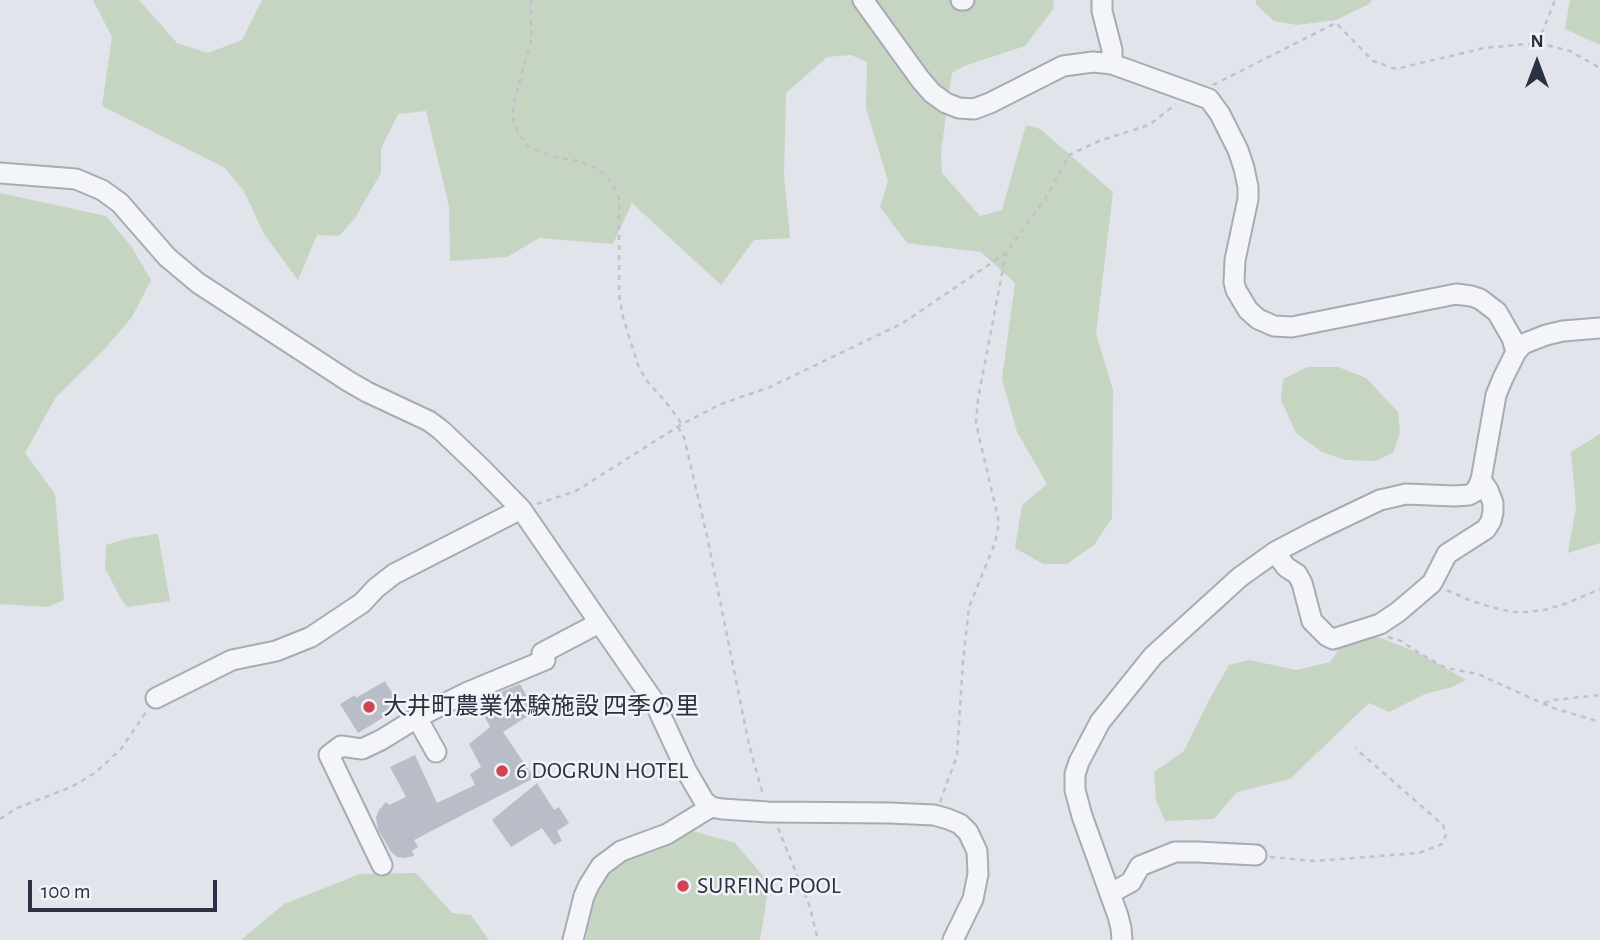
<!DOCTYPE html>
<html>
<head>
<meta charset="utf-8">
<style>
	body { margin:0 }
	#map { position:relative; width:1600px; height:940px; overflow:hidden; background:#e1e4ea; font-family:"Alegreya Sans",sans-serif }
	canvas { display:block }
	.north { position:absolute; left:1502px; top:28px; width:70px; height:70px; -webkit-text-stroke:5px #f1f3f7; paint-order:stroke; rotate:0deg; font-size:19px; font-weight:700; line-height:28px; text-align:center; color:#293142 }
	.north::after { content:''; display:block; margin:auto; width:24px; height:32px; background:#293142; clip-path:polygon(50% 0,100% 100%,50% 72%,0 100%) }
	.scale { position:absolute; left:28px; top:880px; width:189px; height:32px; box-sizing:border-box; border:4px solid #293142; border-top:0; padding-left:9px; font-size:21px; line-height:24px; white-space:nowrap; color:#293142; -webkit-text-stroke:5px #f1f3f7; paint-order:stroke }
</style>
</head>
<body>
<div id="map">
<canvas width="1600" height="940"></canvas>
<div class="north">N</div>
<div class="scale">100 m</div>
</div>
<script>
const c = document.querySelector('canvas').getContext('2d');
c.lineJoin = 'round';
function fill(path, color) { c.fillStyle = color; c.fill(path, 'evenodd'); }
const toPath = rows => new Path2D(rows.map(r => 'M' + r).join(''));
function trace(path, color, width, dash) { c.strokeStyle = color; c.lineWidth = width; c.lineCap = dash ? 'butt' : 'round'; c.setLineDash(dash || []); c.stroke(path); }
function drawText(font, color, halo, rows, align = 'center') {
  c.font = font + ' "Alegreya Sans","Noto Sans JP",sans-serif'; c.lineWidth = 5; c.setLineDash([]); c.textBaseline = 'middle'; c.strokeStyle = halo; c.fillStyle = color; for (const [text, x, y, turn = 0] of rows) {
    c.save(); c.translate(x, y); c.rotate((+turn || 0) * Math.PI / 180); c.textAlign = isNaN(turn) ? turn : align; if (halo) c.strokeText(text, 0, 0); c.fillText(text, 0, 0); c.restore();
  }
}
fill(toPath([
	[93,0,139,0,177,43,208,53,242,40,262,0,1053,0,1054,8,1025,46,964,66,952,73,941,151,942,173,980,216,1002,210,1026,125,1040,129,1113,192,1096,334,1113,390,1112,518,1094,545,1067,564,1043,564,1015,548,1022,505,1047,484,1017,432,1002,379,1015,283,981,252,907,243,880,207,888,181,866,108,867,62,851,55,827,57,786,93,784,176,790,238,754,240,721,285,632,203,613,244,539,238,507,257,450,261,449,206,426,111,398,114,381,149,381,173,355,218,339,236,317,235,298,280,264,234,244,191,225,168,102,106,112,37],
	[1256,0,1372,0,1369,4,1336,20,1297,25,1274,21,1256,4],
	[1570,0,1600,0,1600,45,1565,29],
	[0,193,106,216,131,246,151,280,132,317,103,351,56,397,25,453,55,494,64,600,48,607,0,604],
	[1307,367,1338,367,1366,378,1398,412,1400,433,1393,453,1375,461,1345,460,1322,452,1296,433,1281,400,1283,379],
	[1600,434,1600,543,1568,553,1576,507,1571,452],
	[158,534,170,601,127,607,121,599,105,568,106,545,129,538],
	[1354,628,1417,652,1466,680,1452,687,1425,694,1389,712,1369,703,1290,779,1237,792,1214,819,1165,821,1156,800,1154,772,1184,751,1209,700,1229,665,1249,660,1296,670,1330,662],
	[686,829,735,843,765,878,768,890,760,940,586,940,588,910,601,881,624,862],
	[416,873,452,913,471,915,489,940,241,940,284,904,360,874]
]), '#c6d4c2');
fill(toPath([
	[385,681,398,703,395,705,397,709,358,733,340,704,355,695,356,698],
	[520,684,532,705,523,709,528,716,503,732,534,778,414,840,418,847,412,851,414,856,404,858,397,857,391,852,378,829,376,817,379,810,386,802,389,805,406,797,390,767,415,755,437,803,475,785,470,774,481,767,469,744,490,727,477,702],
	[537,783,554,810,559,807,569,823,557,831,562,841,554,845,542,828,511,847,492,820]
]), '#b8bdc7');
const minor = toPath([
	[863,0,920,79,932,93,946,103,959,108,974,109,990,103,1063,66,1093,62,1112,64,1209,99,1220,114,1238,150,1244,168,1248,187,1248,199,1235,260,1234,282,1236,290,1248,310,1258,319,1274,326,1292,327,1456,294,1471,296,1480,299,1497,312,1512,338,1516,352,1503,378,1496,395,1481,480,1476,491,1469,495,1454,496,1406,494,1380,500,1315,531,1275,552,1240,577,1153,656,1100,722,1079,762,1075,774,1075,790,1082,816,1118,916,1121,928,1122,940],
	[961,0,964,0],
	[1102,0,1102,11,1112,50,1112,64],
	[0,173,76,179,102,190,120,203,167,257,198,283,348,381,367,392,429,421,441,430,481,468,521,509,655,703,686,770,704,801,711,807,722,809,768,812,890,813,934,815,948,819,960,824,968,832,977,851,978,874,973,899,953,940],
	[1516,352,1523,344,1546,335,1563,331,1600,328],
	[1275,552,1286,567,1297,574,1302,583,1312,621,1327,636,1333,639,1380,624,1398,612,1432,583,1447,554,1486,529,1491,521,1493,512,1493,503,1488,490,1481,480],
	[156,698,232,660,276,651,311,637,362,603,376,588,394,574,521,509],
	[417,718,436,752],
	[382,865,329,755,341,746,362,749,381,740,420,716,468,692,545,660,542,653,599,623],
	[1111,893,1131,882,1140,866,1175,852,1197,852,1256,855],
	[573,940,584,896,589,885,601,866,621,851,667,834,711,807]
]);
trace(minor, '#a6abb4', 23);
trace(toPath([
	[531,0,531,41,513,105,513,119,518,133,526,144,536,150,555,157,579,161,598,169,612,183,619,199,619,295,623,317,638,365,646,380,665,401,682,424],
	[1538,43,1555,0],
	[1213,85,1336,23,1373,61,1396,69,1484,48,1538,43,1570,51,1600,68],
	[678,427,684,437,707,536,749,745,763,795],
	[537,504,576,491,682,424,721,404,770,387,903,323,1006,253,1047,196,1069,155,1099,141,1149,125,1176,104],
	[1447,590,1471,601,1495,608,1512,612,1525,612,1544,610,1565,604,1600,589],
	[1388,637,1401,641,1424,656,1446,668,1478,674,1553,708,1600,722],
	[1544,703,1554,700,1600,695],
	[940,802,957,756,963,661,969,607,995,543,999,522,976,423,978,399,1006,253],
	[0,819,17,808,71,787,95,773,121,749,148,709],
	[778,828,810,907,818,940],
	[1270,857,1314,861,1419,853,1442,844,1446,835,1443,825,1355,748]
]), '#bfc2c9', 2.5, [5, 5]);
trace(minor, '#f4f5f8', 19);
for (const [x, y, r, color] of [
	[369,707,7,"#d14453"],
	[502,771,7,"#d14453"],
	[683,886,7,"#d14453"]
]) { const dot = new Path2D(); dot.arc(x, y, r, 0, 2 * Math.PI); c.fillStyle = color; c.fill(dot); trace(dot, '#f1f3f7', 2.5); }
drawText('24px', '#293142', '#f1f3f7', [
	["大井町農業体験施設 四季の里",383,707],
	["6 DOGRUN HOTEL",516,771],
	["SURFING POOL",697,886]
], 'left');
</script>
</body>
</html>
